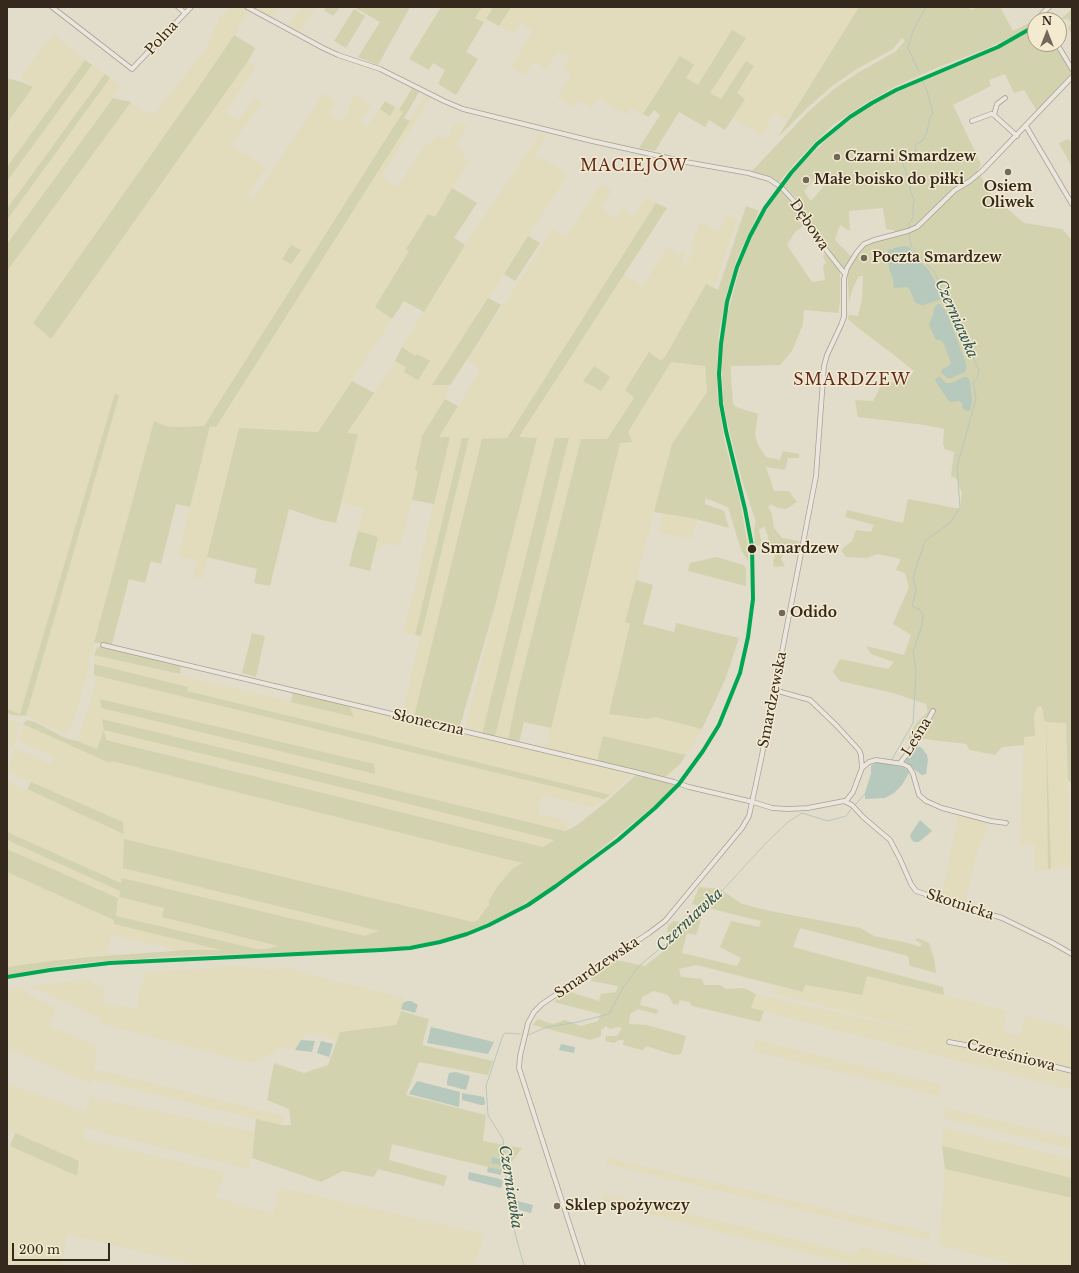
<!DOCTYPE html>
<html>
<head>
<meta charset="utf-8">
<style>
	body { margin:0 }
	#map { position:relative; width:1079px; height:1273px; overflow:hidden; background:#e2dccb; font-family:"Libre Baskerville",serif }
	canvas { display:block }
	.frame { position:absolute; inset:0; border:8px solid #35291d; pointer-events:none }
	.north { position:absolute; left:1027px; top:12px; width:40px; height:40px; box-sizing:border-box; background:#f4ead0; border:1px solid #a89d88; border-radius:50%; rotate:0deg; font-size:11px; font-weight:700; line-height:16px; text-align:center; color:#35291d }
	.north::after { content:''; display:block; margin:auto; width:14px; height:18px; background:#72685a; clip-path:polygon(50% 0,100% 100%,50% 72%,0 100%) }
	.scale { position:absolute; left:12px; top:1243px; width:98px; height:18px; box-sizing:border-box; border:2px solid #35291d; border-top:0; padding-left:5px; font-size:12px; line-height:14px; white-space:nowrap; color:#35291d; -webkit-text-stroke:3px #f4ead0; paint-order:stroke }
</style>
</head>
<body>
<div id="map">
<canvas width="1079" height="1273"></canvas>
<div class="frame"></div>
<div class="north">N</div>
<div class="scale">200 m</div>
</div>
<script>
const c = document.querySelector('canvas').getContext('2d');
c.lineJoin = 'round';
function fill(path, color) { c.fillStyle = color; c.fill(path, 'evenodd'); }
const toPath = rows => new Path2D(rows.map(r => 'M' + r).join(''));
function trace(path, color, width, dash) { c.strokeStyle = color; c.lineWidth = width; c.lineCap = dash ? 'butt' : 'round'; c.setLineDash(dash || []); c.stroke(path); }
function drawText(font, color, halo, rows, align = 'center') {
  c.font = font + ' "Libre Baskerville",serif'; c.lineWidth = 3; c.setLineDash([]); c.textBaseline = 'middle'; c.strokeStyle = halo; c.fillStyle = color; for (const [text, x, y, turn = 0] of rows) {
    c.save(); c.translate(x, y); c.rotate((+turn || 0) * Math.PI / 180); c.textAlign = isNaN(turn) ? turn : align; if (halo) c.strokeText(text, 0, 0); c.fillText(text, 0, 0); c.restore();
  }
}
fill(toPath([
	[230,7,240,7,247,11,234,35,205,78,34,323,51,339,248,61,256,67,225,112,239,121,254,98,262,103,231,145,266,167,248,196,253,200,324,93,336,101,329,114,342,122,350,109,348,108,355,94,371,104,359,122,367,127,380,109,389,115,395,107,403,112,204,426,177,427,165,426,154,422,92,652,89,667,72,726,68,732,65,734,32,718,26,716,119,396,115,394,20,714,7,709,7,271,131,102,141,110,153,115,204,52,219,19],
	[253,7,279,7,272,17],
	[301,7,316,7,299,32,288,25],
	[482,7,493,7,484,22,475,18],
	[511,7,859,7,787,120,774,113,761,135,733,118,745,99,737,93,754,66,746,61,721,99,710,93,746,38,732,30,698,85,686,78,680,56,643,114,631,107,627,115,598,98,591,108,579,100,574,107,557,97,572,74,563,69,570,57,558,51,546,69,533,61,525,75,511,67,533,31,521,23,514,34,499,26],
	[53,34,85,60,7,167,7,123,34,86,20,78,32,61],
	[92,65,105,74,7,209,7,181],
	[110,78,121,86,7,244,7,220],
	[426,95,431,97,381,176,397,187,427,143,431,145,437,135,446,140,457,121,467,127,456,146,465,151,462,157,469,161,435,218,428,214,407,249,409,251,375,307,392,319,318,432,239,428,202,579,193,577,197,560,178,556,210,426,216,426],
	[541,133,547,135,534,157,540,161,542,158,568,174,432,385,450,385,445,399,421,436,422,437,416,470,419,471,400,546,389,543,375,552,378,537,358,531,364,508,341,503,357,434,347,434,395,361,406,367,418,380,429,361,417,354,415,357,402,347,465,245],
	[601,184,612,191,601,208,615,219,622,209,633,217,647,197,656,203,507,438,499,439,414,717,402,714,469,438,462,438,415,635,403,632,418,576,425,541,450,438,439,437,481,369,468,360,553,229,566,237],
	[726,215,737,220,714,288,706,284,665,357,661,361,649,352,625,390,634,398,606,439,581,439,517,695,508,740,495,736,568,439,555,438,482,734,465,730,537,438,519,438,624,275,643,286,667,247,679,255,683,250,686,253,681,263,686,266,695,249,690,245,701,222,718,232],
	[671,362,706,365,707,392,672,444,625,622,630,624,609,714,647,719,655,717,702,729,686,755,604,736,597,761,545,749,620,443,628,432],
	[663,513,696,519,692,538,659,533],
	[94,655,354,717,349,706,632,774,610,795,360,733,187,691,187,687,94,664],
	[94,675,604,799,593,807,542,795,538,814,571,822,564,830,103,719,104,730,554,839,543,847,105,739,104,731,97,749,77,741,96,684],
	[100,699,375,774,101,708],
	[1041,706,1043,711,1044,720,1066,722,1071,867,1051,868,1046,748,1048,869,1035,871,1035,844,1020,845,1024,737,1035,736,1034,716,1037,707],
	[7,719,20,724,13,747,7,745],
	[23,724,110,763,112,761,522,862,512,869,497,887,491,896,488,904,489,906,487,907,478,920,473,922,124,839,123,868,380,931,365,936,123,878,122,883,7,832,7,781,124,833,123,822,7,771,15,748,51,765,55,758,18,740],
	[959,813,990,821,976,855,964,904,942,898],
	[7,840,120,891,119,897,164,908,162,917,279,946,266,949,257,949,115,916,118,898,7,849],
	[7,872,115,920,114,924,223,950,179,951,111,934,107,955,51,961,7,967],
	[227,966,241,966,270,970,291,968,311,975,404,998,401,1011,396,1025,340,1032,337,1040,306,1032,295,1050,281,1047,264,1057,251,1063,100,1023,100,1018,30,986,91,979,90,982,104,988,103,1002,137,1009,142,984,146,973,163,971,203,969],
	[867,976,1007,1011,1003,1032,1021,1036,1024,1016,1072,1028,1072,1090,751,1008,756,994,913,1030,912,1028,776,994,778,987,803,992,805,985,861,995],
	[22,987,26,993,55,1008,49,1026,97,1046,94,1069,284,1116,282,1125,92,1079,92,1084,7,1048,7,990],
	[755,1040,941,1085,939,1096,753,1051],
	[7,1083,86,1112,90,1097,254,1132,249,1169,84,1128,83,1139,225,1173,215,1197,273,1214,276,1202,277,1190,286,1189,484,1234,475,1264,479,1266,201,1266,67,1234,70,1219,61,1266,7,1266,7,1145,77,1176,79,1161,7,1130],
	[945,1108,1072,1138,1072,1149,944,1118],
	[943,1128,1072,1159,1072,1178,942,1146],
	[607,1158,931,1233,929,1240,606,1164],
	[945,1169,1072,1198,1072,1266,1022,1266,939,1245],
	[602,1193,856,1254,860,1247,941,1266,858,1266,625,1208,625,1206,601,1200]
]), '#e2dbbc');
fill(toPath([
	[326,7,340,7,333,16,324,10],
	[354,7,410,7,378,65,358,57,380,22],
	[441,7,482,7,475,18,484,22,466,52,478,59,456,95,438,84,445,70,433,63,429,70,409,59],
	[493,7,511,7,499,26,486,19],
	[859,7,967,7,972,10,978,7,1000,7,1013,31,1039,18,1041,18,1042,20,1035,20,1035,24,1021,32,988,48,934,69,894,87,864,104,833,125,814,143,797,161,779,182,766,175,752,171,808,112,834,89,859,72,895,52,905,41,902,38,893,49,857,69,832,86,807,108,778,137],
	[354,9,365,16,346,48,334,41],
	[1072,9,1072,34,1068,28,1071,23,1068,19,1061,19],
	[1035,29,1035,44,1055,44,1072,73,1037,111,1024,90,1014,93,1005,74,989,80,991,86,953,105,981,164,978,170,990,194,1024,223,1062,229,1072,240,1072,784,1068,780,1066,723,1046,722,1051,868,1048,869,1046,722,1044,720,1043,711,1041,706,1037,707,1034,716,1035,736,1024,737,1024,745,1002,747,995,755,970,750,966,744,925,739,908,740,911,731,918,721,928,712,926,704,893,693,840,681,833,672,840,659,888,669,894,662,871,654,866,646,904,655,911,635,893,624,909,587,905,573,896,570,901,559,878,554,867,558,846,557,841,550,852,541,856,530,871,532,874,525,845,517,847,510,903,523,908,499,960,509,962,493,956,478,951,476,954,452,945,449,943,444,944,429,925,425,858,417,855,400,873,401,883,382,906,383,914,371,894,355,857,327,848,319,849,315,858,316,862,299,863,276,859,276,853,288,849,302,847,268,837,265,809,225,796,198,783,185,803,162,837,130,865,109,896,92,990,53],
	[815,178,824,186,811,201,804,191],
	[883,208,886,229,893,230,897,234,864,244,853,258,835,240,840,225,850,231,849,211],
	[732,30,746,38,710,93,721,99,746,61,754,66,737,93,745,99,725,130,709,120,705,127,679,112,655,151,639,148,660,115,654,110,649,117,643,114,680,56,694,65,686,78,698,85],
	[234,35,255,48,248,61,51,339,33,323,205,78],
	[85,60,92,65,7,181,7,167],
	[105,74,110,78,7,220,7,209],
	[7,78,24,83,33,87,7,123],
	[412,88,419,92,404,118,410,121,216,427,210,426,190,507,176,504,161,564,151,561,145,583,129,579,112,644,103,643,94,643,154,421,165,426,177,427,204,426,403,112,399,110],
	[113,98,131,102,7,271,7,244],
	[385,101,395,107,390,116,380,109],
	[1068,139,1072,143,1072,167,1059,143],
	[452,188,477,203,454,238,465,245,424,312,404,301,392,319,375,307,409,251,406,249,428,214,435,217],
	[780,189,787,195,796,207,806,224,795,232,787,245,812,282,825,280,823,266,826,263,823,256,825,254,835,265,840,272,840,302,838,313,804,310,803,324,792,351,780,365,731,366,731,376,733,404,736,407,758,414,755,434,758,445,766,457,780,460,783,451,799,454,799,458,788,458,785,470,766,467,774,491,789,491,797,502,786,509,778,508,771,504,768,507,772,514,774,528,782,538,799,541,800,546,786,546,781,559,785,566,774,567,773,563,776,550,773,544,769,546,768,536,764,526,759,530,762,545,755,546,754,528,756,522,742,480,727,422,723,402,722,365,722,349,727,316,741,263,752,236,765,213],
	[656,203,667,208,519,437,537,438,495,606,459,729,414,717,482,439,507,438],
	[746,206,759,211,736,261,727,293,719,333,717,365,717,392,724,439,740,501,748,547,748,561,741,550,728,507,705,498,705,504,724,511,729,528,696,519,654,512,672,444,707,392,705,366,671,362,628,432,632,442,620,443,551,728,524,722,519,742,508,740,517,695,581,439,607,439,634,398,625,390,649,352,661,361,665,357,706,284,718,290],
	[528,236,540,243,515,281,504,274],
	[291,245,301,250,291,264,282,259],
	[488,298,501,305,476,346,450,385,432,385],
	[402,347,415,356,417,354,430,361,418,380,404,372,406,367,395,361],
	[594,366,610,377,601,391,583,381],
	[352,381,374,393,347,433,358,434,336,523,318,519,289,509,270,586,254,583,257,569,207,557,239,428,318,432],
	[115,393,119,396,26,716,12,715,7,713,7,709,20,714],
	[445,399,458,406,439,437,450,437,434,504,412,500,418,471,415,470,422,437,421,437],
	[462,438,469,438,421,636,415,635],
	[555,438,569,438,495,736,482,734],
	[358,531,378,537,370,571,349,566],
	[717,557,743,565,746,568,746,586,688,571,690,563],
	[636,580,653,585,643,624,674,632,676,623,739,638,725,680,702,729,655,717,647,719,609,714,630,624,625,622],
	[252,633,265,636,256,677,242,673],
	[103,646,181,665,180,674,94,655,96,650,98,647],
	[94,664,188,687,187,691,360,733,610,795,604,799,94,675],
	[293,692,349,706,354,717,291,702],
	[100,699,374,764,375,774,101,708],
	[102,719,565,831,576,826,606,802,636,775,676,785,654,806,558,883,536,897,500,918,464,933,445,939,417,945,384,949,180,956,92,962,51,967,7,975,7,967,51,961,90,957,188,950,221,950,114,924,114,920,7,872,7,849,118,898,116,916,257,949,266,949,278,946,162,917,164,908,119,897,120,891,7,840,7,832,121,883,122,878,365,936,379,931,123,868,124,839,473,922,478,920,487,907,489,906,489,900,497,887,512,869,522,863,112,761,110,763,23,724,27,720,35,722,65,738,77,741,97,749,104,730],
	[104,730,373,795,554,840,543,847,106,740],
	[603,736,686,755,680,764,665,777,597,761],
	[31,782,123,822,124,834,27,789],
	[699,887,720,889,742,904,770,911,860,928,874,936,908,943,920,947,922,944,915,940,918,938,929,943,934,958,936,973,910,966,908,956,800,928,793,947,943,987,944,995,867,976,862,995,805,985,803,992,697,965,679,969,681,977,702,979,704,985,720,985,726,989,744,988,756,994,751,1008,764,1011,760,1022,692,1006,689,1002,680,1000,678,1005,673,1004,668,995,654,991,642,997,640,1005,659,1010,656,1014,638,1009,630,1014,629,1024,647,1025,686,1036,681,1054,674,1055,646,1046,643,1050,623,1045,624,1040,619,1040,614,1043,605,1041,606,1036,617,1036,622,1028,618,1027,610,1029,606,1026,601,1030,601,1036,590,1040,533,1025,538,1019,553,1024,565,1020,581,1026,598,1021,601,1014,554,1002,567,991,599,1001,601,994,616,992,618,986,591,981,594,975,616,960,645,966,664,951,668,946,674,942,673,933,667,932,668,926,674,921,683,923,696,916,702,916,696,935,687,933,682,953,737,966,741,958,720,947,731,921,759,927,761,921,692,904],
	[401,1011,429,1019,422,1045,493,1061,488,1075,419,1062,406,1095,486,1115,483,1141,522,1148,505,1171,392,1144,389,1160,447,1176,444,1186,378,1169,374,1177,343,1171,321,1182,252,1158,256,1119,282,1125,291,1125,289,1109,267,1100,274,1063,304,1073,328,1065,340,1032,396,1025],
	[15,1133,79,1161,77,1176,10,1146],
	[942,1146,1072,1178,1072,1198,945,1169]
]), '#d2d2ae');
fill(toPath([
	[902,246,909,247,920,262,929,270,942,296,939,300,923,305,918,304,915,302,910,290,908,287,894,288,893,279,889,269,888,251,890,249,893,250,894,248],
	[938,304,940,304,947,313,967,366,965,372,951,378,947,378,941,372,942,369,949,366,951,363,943,342,939,340,936,340,929,325,934,311,934,308],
	[938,377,940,377,946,383,952,383,964,377,968,377,970,382,972,401,970,411,967,411,963,409,962,403,959,401,951,402,948,400,936,382,935,380],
	[917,746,922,748,927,755,928,760,926,774,922,775,919,773,911,767,905,761],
	[877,762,902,767,908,770,909,773,902,785,894,793,885,798,865,799,865,793,871,773,871,766,872,765],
	[920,820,932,831,920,841,918,842,914,842,911,839,910,835],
	[407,1001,411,1001,418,1005,415,1013,401,1009,403,1003],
	[431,1027,494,1042,488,1054,427,1043],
	[301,1040,315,1041,312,1052,295,1050],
	[321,1041,333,1044,329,1057,317,1053],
	[561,1044,575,1047,574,1053,559,1050],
	[456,1072,470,1076,466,1090,447,1085,447,1081,449,1073],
	[417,1081,460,1092,459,1107,409,1094],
	[462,1093,484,1097,485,1103,484,1105,481,1105,462,1100],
	[492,1157,503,1160,502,1165,491,1163],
	[488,1167,502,1170,501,1175,487,1172],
	[469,1172,500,1179,503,1181,501,1188,469,1180,468,1178],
	[517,1201,533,1205,531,1213,515,1209]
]), '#b7c8bd');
trace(toPath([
	[919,72,908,48,913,31,926,7],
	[909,228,909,223,913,218,913,207,914,200,910,190,911,184,900,157,905,154,915,155,916,144,922,141,927,132,930,117,933,113,927,91,922,80],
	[891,761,913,723,916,671,913,652,922,625,923,615,919,609,912,606,916,590,913,577,925,541,951,522,960,507,957,467,976,399,973,382,977,378,979,370,960,331,935,273,911,246,909,234],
	[855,805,866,793],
	[520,1034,505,1033,503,1035,486,1086,488,1115,503,1139,508,1196,515,1233,524,1266],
	[528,1035,547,1027,578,1022,609,1014,624,986,639,966,700,915,766,843,788,822,802,813,828,821,846,816,851,809]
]), '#b7c8bd', 1);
const minor = toPath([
	[52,7,132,69,191,7],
	[178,7,185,13],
	[247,7,323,48,338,55,380,69,444,101,463,109,592,141,686,162,748,173,769,179,781,187,793,200,823,246,845,274],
	[1044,20,1041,15,1049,7],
	[1057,44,1072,69],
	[1005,98,997,104,994,115,1017,136],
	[972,121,991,114,994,115],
	[1026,126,1072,204],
	[103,645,635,772,674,782,689,787,753,802,772,808,788,809,808,808,844,801,852,805,863,817,890,840,900,859,911,884,916,891,943,900,1002,918,1051,942,1072,954],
	[774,690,810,700,836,725,859,750,861,755,862,768,853,792,846,801],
	[900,763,915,744,933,711],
	[862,768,869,762,876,760,903,764,909,767,913,774,919,795,926,801,942,808,991,821,1006,823],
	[949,1042,987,1049,1072,1071],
	[583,1266,519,1068,520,1056,528,1023,534,1012,542,1004,649,933,665,921,742,828,749,816,761,760,816,476,824,366,827,355,841,325,844,317,844,279,847,268,857,252,864,244,874,240,908,231,917,227,955,190,970,181,982,171,1072,77]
]);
trace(minor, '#a7a194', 5.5);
trace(minor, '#eae6dd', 4);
trace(toPath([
	[7,977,50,970,110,963,381,950,410,948,440,942,467,934,489,925,528,905,556,886,618,840,655,808,679,784,703,751,719,725,740,673,748,637,753,599,752,546,745,509,726,431,721,404,719,374,721,344,727,302,737,267,750,236,765,208,791,173,817,144,850,117,872,103,896,90,998,47,1035,26]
]), '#00a651', 4);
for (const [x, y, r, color] of [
	[837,157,4,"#72685a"],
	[1008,172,4,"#72685a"],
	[806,180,4,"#72685a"],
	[864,258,4,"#72685a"],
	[752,549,5,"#35291d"],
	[782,613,4,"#72685a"],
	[557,1206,4,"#72685a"]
]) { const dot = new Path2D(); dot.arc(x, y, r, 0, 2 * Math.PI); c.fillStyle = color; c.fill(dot); trace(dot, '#f4ead0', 1.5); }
drawText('14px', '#35291d', '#f4ead0', [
	["Polna",162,38,-47],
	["Dębowa",809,225,56],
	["Smardzewska",773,700,-79],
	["Słoneczna",428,723,13],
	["Leśna",917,737,-58],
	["Skotnicka",960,905,18],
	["Smardzewska",597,968,-34],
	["Czereśniowa",1011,1056,14]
]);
drawText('bold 14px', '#35291d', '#f4ead0', [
	["Czarni Smardzew",845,157],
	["Małe boisko do piłki",814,180],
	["Osiem",1008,187,"center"],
	["Oliwek",1008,203,"center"],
	["Poczta Smardzew",872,258],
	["Odido",790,613],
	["Sklep spożywczy",565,1206]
], 'left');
drawText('bold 14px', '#35291d', '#f4ead0', [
	["Smardzew",761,549]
], 'left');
drawText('italic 15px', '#2d5553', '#f4ead0', [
	["Czerniawka",956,319,66],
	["Czerniawka",690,920,-43],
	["Czerniawka",510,1187,81]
]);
c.letterSpacing = '1px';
drawText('16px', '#612c1e', '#f4ead0', [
	["MACIEJÓW",634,166],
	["SMARDZEW",852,380]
]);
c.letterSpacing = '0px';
</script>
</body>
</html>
